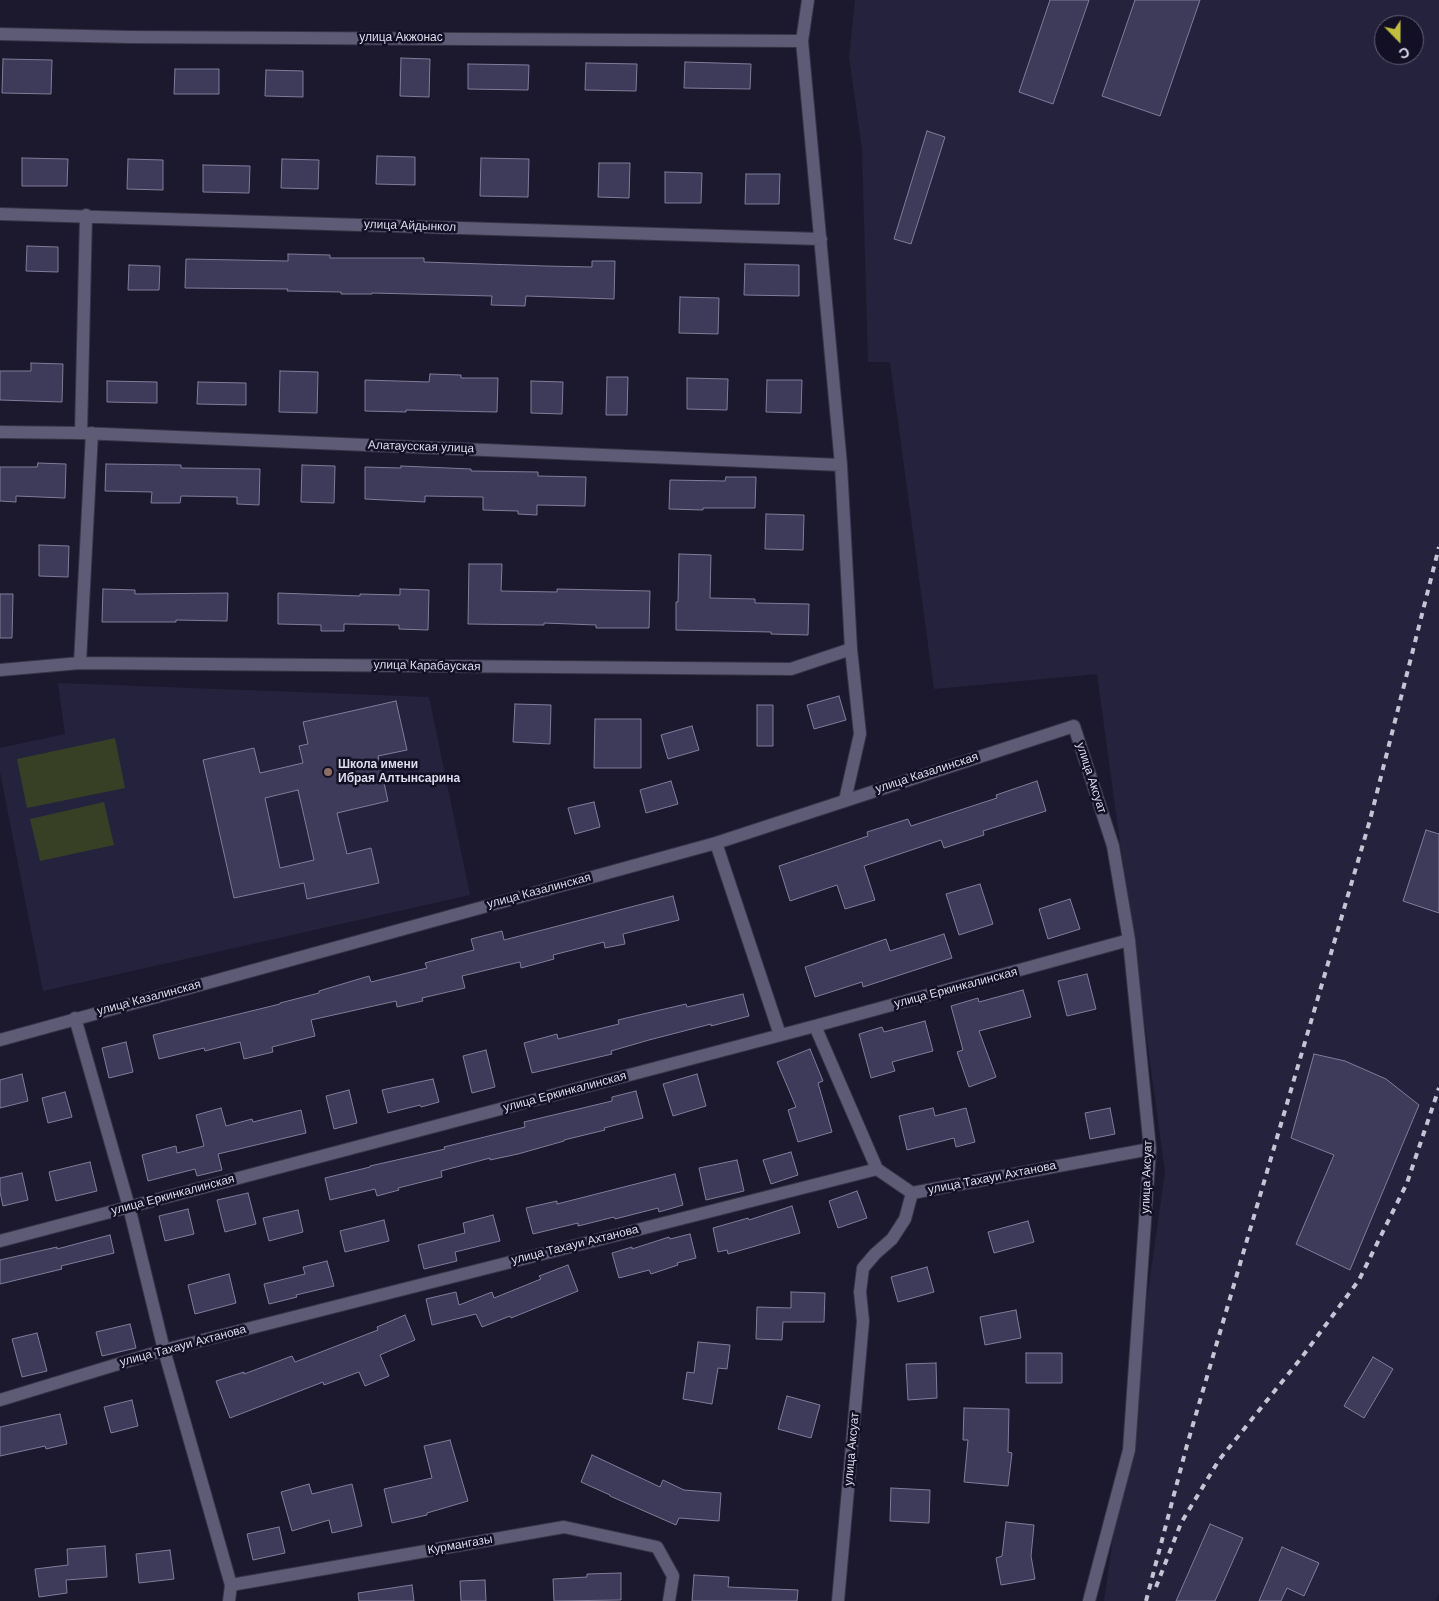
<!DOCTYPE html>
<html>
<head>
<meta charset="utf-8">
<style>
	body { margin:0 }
	#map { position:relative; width:1439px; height:1601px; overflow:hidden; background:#1c192f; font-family:Arial,sans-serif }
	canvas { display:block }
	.north { position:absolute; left:1374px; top:15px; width:50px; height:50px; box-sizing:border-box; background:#131025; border:1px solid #636274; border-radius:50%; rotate:158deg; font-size:14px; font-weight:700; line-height:20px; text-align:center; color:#dcdceb }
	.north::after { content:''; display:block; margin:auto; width:18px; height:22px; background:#c3bd3e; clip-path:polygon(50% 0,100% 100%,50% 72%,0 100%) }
</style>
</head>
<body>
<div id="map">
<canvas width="1439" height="1601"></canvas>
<div class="north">С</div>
</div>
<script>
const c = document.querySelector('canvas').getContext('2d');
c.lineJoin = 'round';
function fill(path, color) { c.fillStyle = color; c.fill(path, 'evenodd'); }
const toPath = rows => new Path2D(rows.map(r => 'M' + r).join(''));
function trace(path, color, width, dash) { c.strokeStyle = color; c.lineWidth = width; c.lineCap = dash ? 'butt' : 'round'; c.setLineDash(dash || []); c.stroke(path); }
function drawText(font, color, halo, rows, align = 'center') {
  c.font = font + ' Arial,sans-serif'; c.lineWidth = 5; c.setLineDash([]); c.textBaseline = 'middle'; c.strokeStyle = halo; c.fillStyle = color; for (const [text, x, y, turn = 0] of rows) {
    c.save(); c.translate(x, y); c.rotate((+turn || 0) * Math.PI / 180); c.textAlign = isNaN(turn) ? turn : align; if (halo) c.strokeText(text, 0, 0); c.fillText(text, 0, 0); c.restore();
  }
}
fill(toPath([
	[855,0,1439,0,1439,1593,1436,1601,1104,1601,1165,1172,1097,674,934,689,890,362,868,362,862,149,849,57],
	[1384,25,1414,25,1414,55,1384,55],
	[58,683,429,697,470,895,43,991,0,772,0,748,65,734]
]), '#25223e');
fill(toPath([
	[115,738,125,788,27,808,17,759],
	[104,802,114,845,40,861,30,819]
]), '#374025');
const building = toPath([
	[1050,0,1089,0,1053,104,1019,92,1050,0],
	[1135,0,1200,0,1160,116,1102,96,1135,0],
	[401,58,430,59,429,97,400,96,401,58],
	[3,59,52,60,51,94,2,93,3,59],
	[685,62,751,64,750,89,684,88,685,62],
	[586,63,637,64,636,91,585,90,586,63],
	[468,64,529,65,528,90,468,89,468,64],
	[175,69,219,69,219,94,174,94,175,69],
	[266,70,303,71,303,97,265,96,266,70],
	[927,131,945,137,911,244,894,239,927,131],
	[377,156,415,157,415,185,376,184,377,156],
	[22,158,68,159,67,186,22,186,22,158],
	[481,158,529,159,528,197,480,196,481,158],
	[128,159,163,160,163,190,127,189,128,159],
	[282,159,319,160,318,189,281,188,282,159],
	[599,163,630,163,629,198,598,197,599,163],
	[203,165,250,166,249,193,203,192,203,165],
	[665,172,702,173,701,203,665,203,665,172],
	[746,174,780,174,779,204,745,204,746,174],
	[27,246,58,247,58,272,26,271,27,246],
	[288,254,330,255,330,258,424,258,424,262,545,266,592,267,592,261,615,261,614,299,526,296,525,306,491,305,492,296,372,293,372,294,341,294,341,292,287,291,288,289,185,288,186,259,288,261,288,254],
	[745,264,799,265,799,296,744,295,745,264],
	[129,265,160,266,159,290,128,290,129,265],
	[680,297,719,298,718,334,679,333,680,297],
	[31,363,63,364,62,402,0,400,0,371,31,371,31,363],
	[280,371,318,372,317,413,279,412,280,371],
	[430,374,461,375,461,378,498,378,497,412,406,410,406,412,365,411,365,380,429,382,430,374],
	[607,377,628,377,627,415,606,415,607,377],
	[687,378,728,379,727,410,687,409,687,378],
	[767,380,802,380,801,413,766,412,767,380],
	[107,381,157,382,157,403,107,402,107,381],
	[531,381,563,382,562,414,531,413,531,381],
	[198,382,246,383,246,405,197,404,198,382],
	[38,463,66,464,65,498,16,496,16,502,0,501,0,467,37,467,38,463],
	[106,464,181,465,181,468,260,469,259,505,237,504,237,497,181,496,180,503,151,503,152,492,105,491,106,464],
	[302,465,335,466,334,503,301,502,302,465],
	[401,466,471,469,471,471,538,472,538,476,586,477,585,506,537,505,537,515,518,514,518,511,483,510,483,497,425,496,425,502,365,499,365,467,401,468,401,466],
	[726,477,756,477,755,508,703,508,703,510,669,509,670,480,725,481,726,477],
	[766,514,804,515,803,550,765,549,766,514],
	[39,545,69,546,68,577,39,576,39,545],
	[679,554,711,555,710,598,755,599,755,603,809,604,808,635,771,634,771,632,676,630,676,602,678,602,679,554],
	[469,564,502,564,501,591,557,592,557,589,650,591,649,628,596,628,596,625,544,623,544,625,468,624,469,564],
	[103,589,135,590,135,594,228,593,227,621,176,620,176,622,102,622,103,589],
	[400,589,429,590,428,630,399,629,399,625,344,624,344,631,321,631,321,625,278,624,278,593,360,596,360,594,400,595,400,589],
	[0,594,13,594,12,638,0,638,0,594],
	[839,696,846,720,814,729,807,705,839,696],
	[396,701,407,750,378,756,388,801,337,813,347,854,371,848,379,883,307,899,304,883,234,898,203,760,254,748,260,773,303,763,299,746,308,744,303,722,396,701],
	[298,790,314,860,280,868,265,798,298,790],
	[515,704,551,705,550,744,513,742,515,704],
	[757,705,773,705,773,746,757,746,757,705],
	[595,719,641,719,641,768,594,768,595,719],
	[692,726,699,750,668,759,661,735,692,726],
	[671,781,678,804,646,813,640,790,671,781],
	[1037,781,1046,811,983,831,984,835,944,848,941,840,864,866,875,900,845,909,837,885,790,901,779,866,868,836,867,832,908,819,911,826,997,798,996,795,1037,781],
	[594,802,600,827,575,834,568,808,594,802],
	[1426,830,1439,834,1439,913,1403,901,1426,830],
	[980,884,993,924,959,935,946,894,980,884],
	[673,896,679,920,623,934,625,944,605,948,604,942,553,955,554,959,521,968,520,962,462,976,465,988,422,998,423,1001,397,1007,396,1001,311,1020,315,1036,272,1047,273,1052,244,1059,240,1042,205,1051,204,1048,159,1059,153,1035,280,1004,280,1003,319,993,319,991,369,976,371,982,427,968,425,963,474,950,471,939,502,931,504,940,673,896],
	[1070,899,1080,929,1048,939,1039,909,1070,899],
	[944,934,952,958,863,987,862,982,815,997,805,967,886,939,890,951,944,934],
	[1087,974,1096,1009,1067,1016,1058,981,1087,974],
	[1023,990,1031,1017,979,1031,996,1077,969,1087,957,1052,963,1050,951,1006,978,998,979,1002,1023,990],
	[743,994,749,1016,711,1026,711,1024,649,1040,611,1051,612,1054,532,1073,524,1043,557,1034,558,1039,619,1024,618,1020,643,1014,686,1004,687,1007,743,994],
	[925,1021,933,1051,892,1062,895,1071,871,1078,859,1034,882,1027,884,1032,925,1021],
	[126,1042,133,1072,109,1078,102,1048,126,1042],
	[810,1049,823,1081,818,1083,832,1132,798,1142,788,1110,796,1107,777,1062,810,1049],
	[486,1050,495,1087,472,1093,463,1056,486,1050],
	[1314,1054,1345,1061,1386,1079,1419,1105,1350,1270,1296,1244,1334,1155,1291,1138,1314,1054],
	[22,1074,28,1101,0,1108,0,1080,22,1074],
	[697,1074,706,1106,673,1116,663,1084,697,1074],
	[433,1079,439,1102,421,1107,420,1105,388,1113,382,1090,433,1079],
	[349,1090,357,1123,334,1129,326,1096,349,1090],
	[636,1091,643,1118,604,1128,605,1130,564,1140,564,1141,518,1154,490,1160,490,1158,441,1171,442,1177,398,1188,399,1190,377,1196,375,1189,330,1200,325,1178,370,1167,370,1166,445,1149,444,1147,525,1127,524,1122,612,1101,612,1097,636,1091],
	[65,1092,72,1117,48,1123,42,1098,65,1092],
	[221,1108,226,1126,252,1119,253,1122,301,1110,306,1133,218,1154,222,1170,197,1176,195,1169,148,1181,142,1155,176,1146,177,1153,204,1146,196,1115,221,1108],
	[933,1108,935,1116,966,1108,975,1142,956,1147,954,1138,907,1150,899,1116,933,1108],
	[1110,1108,1115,1134,1090,1139,1085,1113,1110,1108],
	[791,1152,798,1175,771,1184,763,1160,791,1152],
	[737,1160,744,1191,706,1200,699,1168,737,1160],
	[90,1162,97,1191,56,1201,49,1172,90,1162],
	[22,1173,28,1200,3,1206,0,1192,0,1178,22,1173],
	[675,1174,683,1205,659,1212,658,1208,615,1219,614,1217,578,1226,578,1223,533,1234,526,1208,557,1201,557,1204,675,1174],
	[857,1191,867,1218,838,1228,829,1201,857,1191],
	[248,1193,256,1224,225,1232,217,1200,248,1193],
	[792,1206,800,1233,728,1254,727,1250,718,1252,713,1228,748,1218,749,1220,792,1206],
	[188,1209,194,1234,165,1241,159,1216,188,1209],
	[298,1210,303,1232,269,1241,263,1218,298,1210],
	[493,1215,500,1241,455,1252,457,1261,424,1269,418,1245,465,1233,463,1223,493,1215],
	[384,1220,389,1241,345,1252,340,1231,384,1220],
	[1028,1221,1034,1242,994,1253,988,1232,1028,1221],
	[690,1234,696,1258,677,1263,678,1265,651,1274,649,1270,619,1278,612,1253,632,1247,632,1249,669,1237,670,1239,690,1234],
	[110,1235,114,1253,61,1266,62,1269,0,1284,0,1260,57,1247,57,1249,110,1235],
	[327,1261,334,1286,296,1295,297,1297,269,1304,264,1284,305,1274,303,1267,327,1261],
	[568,1265,578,1291,511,1318,510,1316,482,1327,476,1314,432,1325,426,1299,456,1292,459,1305,492,1292,494,1298,541,1279,539,1276,568,1265],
	[927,1267,934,1292,898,1302,891,1277,927,1267],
	[229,1274,236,1303,195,1314,188,1285,229,1274],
	[791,1292,825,1293,824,1322,783,1322,782,1340,756,1339,757,1307,791,1308,791,1292],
	[1016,1310,1021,1338,985,1345,980,1317,1016,1310],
	[405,1315,415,1340,380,1355,389,1376,365,1386,359,1372,324,1385,323,1382,230,1418,216,1381,244,1372,244,1374,292,1356,295,1362,378,1330,377,1327,405,1315],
	[130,1324,136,1348,102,1356,96,1332,130,1324],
	[37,1333,47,1371,22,1377,12,1339,37,1333],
	[698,1342,730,1345,727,1369,718,1368,712,1404,683,1399,687,1372,694,1373,698,1342],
	[1026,1353,1062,1353,1062,1383,1026,1383,1026,1353],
	[1373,1357,1393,1369,1364,1418,1344,1406,1373,1357],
	[936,1363,937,1398,908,1400,906,1364,936,1363],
	[787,1396,820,1405,811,1438,778,1429,787,1396],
	[132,1400,138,1426,111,1433,104,1407,132,1400],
	[964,1408,1009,1409,1008,1452,1012,1453,1008,1486,964,1482,968,1440,963,1440,964,1408],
	[60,1414,67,1444,46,1449,45,1446,0,1456,0,1427,60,1414],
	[450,1440,468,1501,427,1513,427,1515,392,1523,384,1489,432,1478,424,1446,450,1440],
	[592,1455,660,1487,663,1480,684,1490,721,1493,719,1521,679,1518,676,1525,610,1496,610,1495,581,1482,592,1455],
	[309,1484,312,1494,352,1484,362,1526,332,1533,329,1520,292,1531,281,1492,309,1484],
	[891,1488,930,1490,929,1523,890,1521,891,1488],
	[1006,1522,1034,1525,1031,1556,1035,1579,1001,1585,996,1558,1002,1556,1006,1522],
	[1210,1524,1243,1538,1215,1601,1176,1601,1210,1524],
	[279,1527,285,1553,253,1560,247,1534,279,1527],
	[105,1546,107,1577,66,1580,67,1593,39,1597,35,1569,68,1565,67,1549,105,1546],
	[1282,1547,1319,1563,1304,1596,1287,1588,1281,1601,1259,1601,1282,1547],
	[170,1550,174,1579,139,1583,136,1554,170,1550],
	[621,1573,621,1600,554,1601,553,1579,587,1577,587,1574,621,1573],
	[694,1575,729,1577,728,1587,798,1590,797,1601,692,1601,694,1575],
	[485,1580,486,1601,461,1601,460,1581,485,1580],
	[412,1585,414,1601,359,1601,358,1593,412,1585]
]);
fill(building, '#3d3a5a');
trace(building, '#7f7d99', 1);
const minor = toPath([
	[808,0,802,41,841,465,851,649,860,734,845,800],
	[0,34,129,37,802,41],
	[0,214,821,239],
	[0,432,81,433,841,465],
	[81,433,86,215],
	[80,663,92,433],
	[0,670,80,663,791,669,851,649],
	[716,843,780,1035],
	[75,1018,129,1207,164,1350,231,1585,229,1601],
	[815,1026,877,1169],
	[0,1040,716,843,1074,726,1113,846,1129,940,1150,1149,1129,1450,1089,1601],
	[0,1241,815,1026,1129,940],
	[0,1400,164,1350,877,1169,912,1193,1150,1149],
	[231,1585,564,1527,657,1547,673,1576,669,1601],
	[838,1601,863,1321,860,1292,863,1268,875,1254,892,1239,905,1219,912,1193]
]);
trace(minor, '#363446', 14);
trace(minor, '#5d5b75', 12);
trace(toPath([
	[1156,1587,1181,1523,1219,1460,1302,1357,1359,1280,1407,1183,1439,1088],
	[1146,1601,1187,1445,1370,820,1439,547]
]), '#c5c4d4', 4, [6, 6]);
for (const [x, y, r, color] of [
	[328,772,5,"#8d6e63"]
]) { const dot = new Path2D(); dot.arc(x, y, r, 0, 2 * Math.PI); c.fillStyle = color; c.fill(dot); trace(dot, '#131025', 2); }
drawText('12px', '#dcdceb', '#131025', [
	["улица Акжонас",401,38],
	["улица Айдынкол",410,226,2],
	["Алатаусская улица",421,447,2],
	["улица Карабауская",427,666,1],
	["улица Казалинская",927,773,-18],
	["улица Аксуат",1091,778,72],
	["улица Казалинская",539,891,-15],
	["улица Еркинкалинская",956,988,-15],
	["улица Казалинская",149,998,-15],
	["улица Еркинкалинская",565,1092,-15],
	["улица Аксуат",1147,1177,-88],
	["улица Тахауи Ахтанова",992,1178,-11],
	["улица Еркинкалинская",173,1195,-15],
	["улица Тахауи Ахтанова",575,1245,-14],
	["улица Тахауи Ахтанова",183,1346,-15],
	["улица Аксуат",852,1449,-85],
	["Курмангазы",460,1545,-10]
]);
drawText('bold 12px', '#dcdceb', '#131025', [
	["Школа имени",338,765],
	["Ибрая Алтынсарина",338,779]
], 'left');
</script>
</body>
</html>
